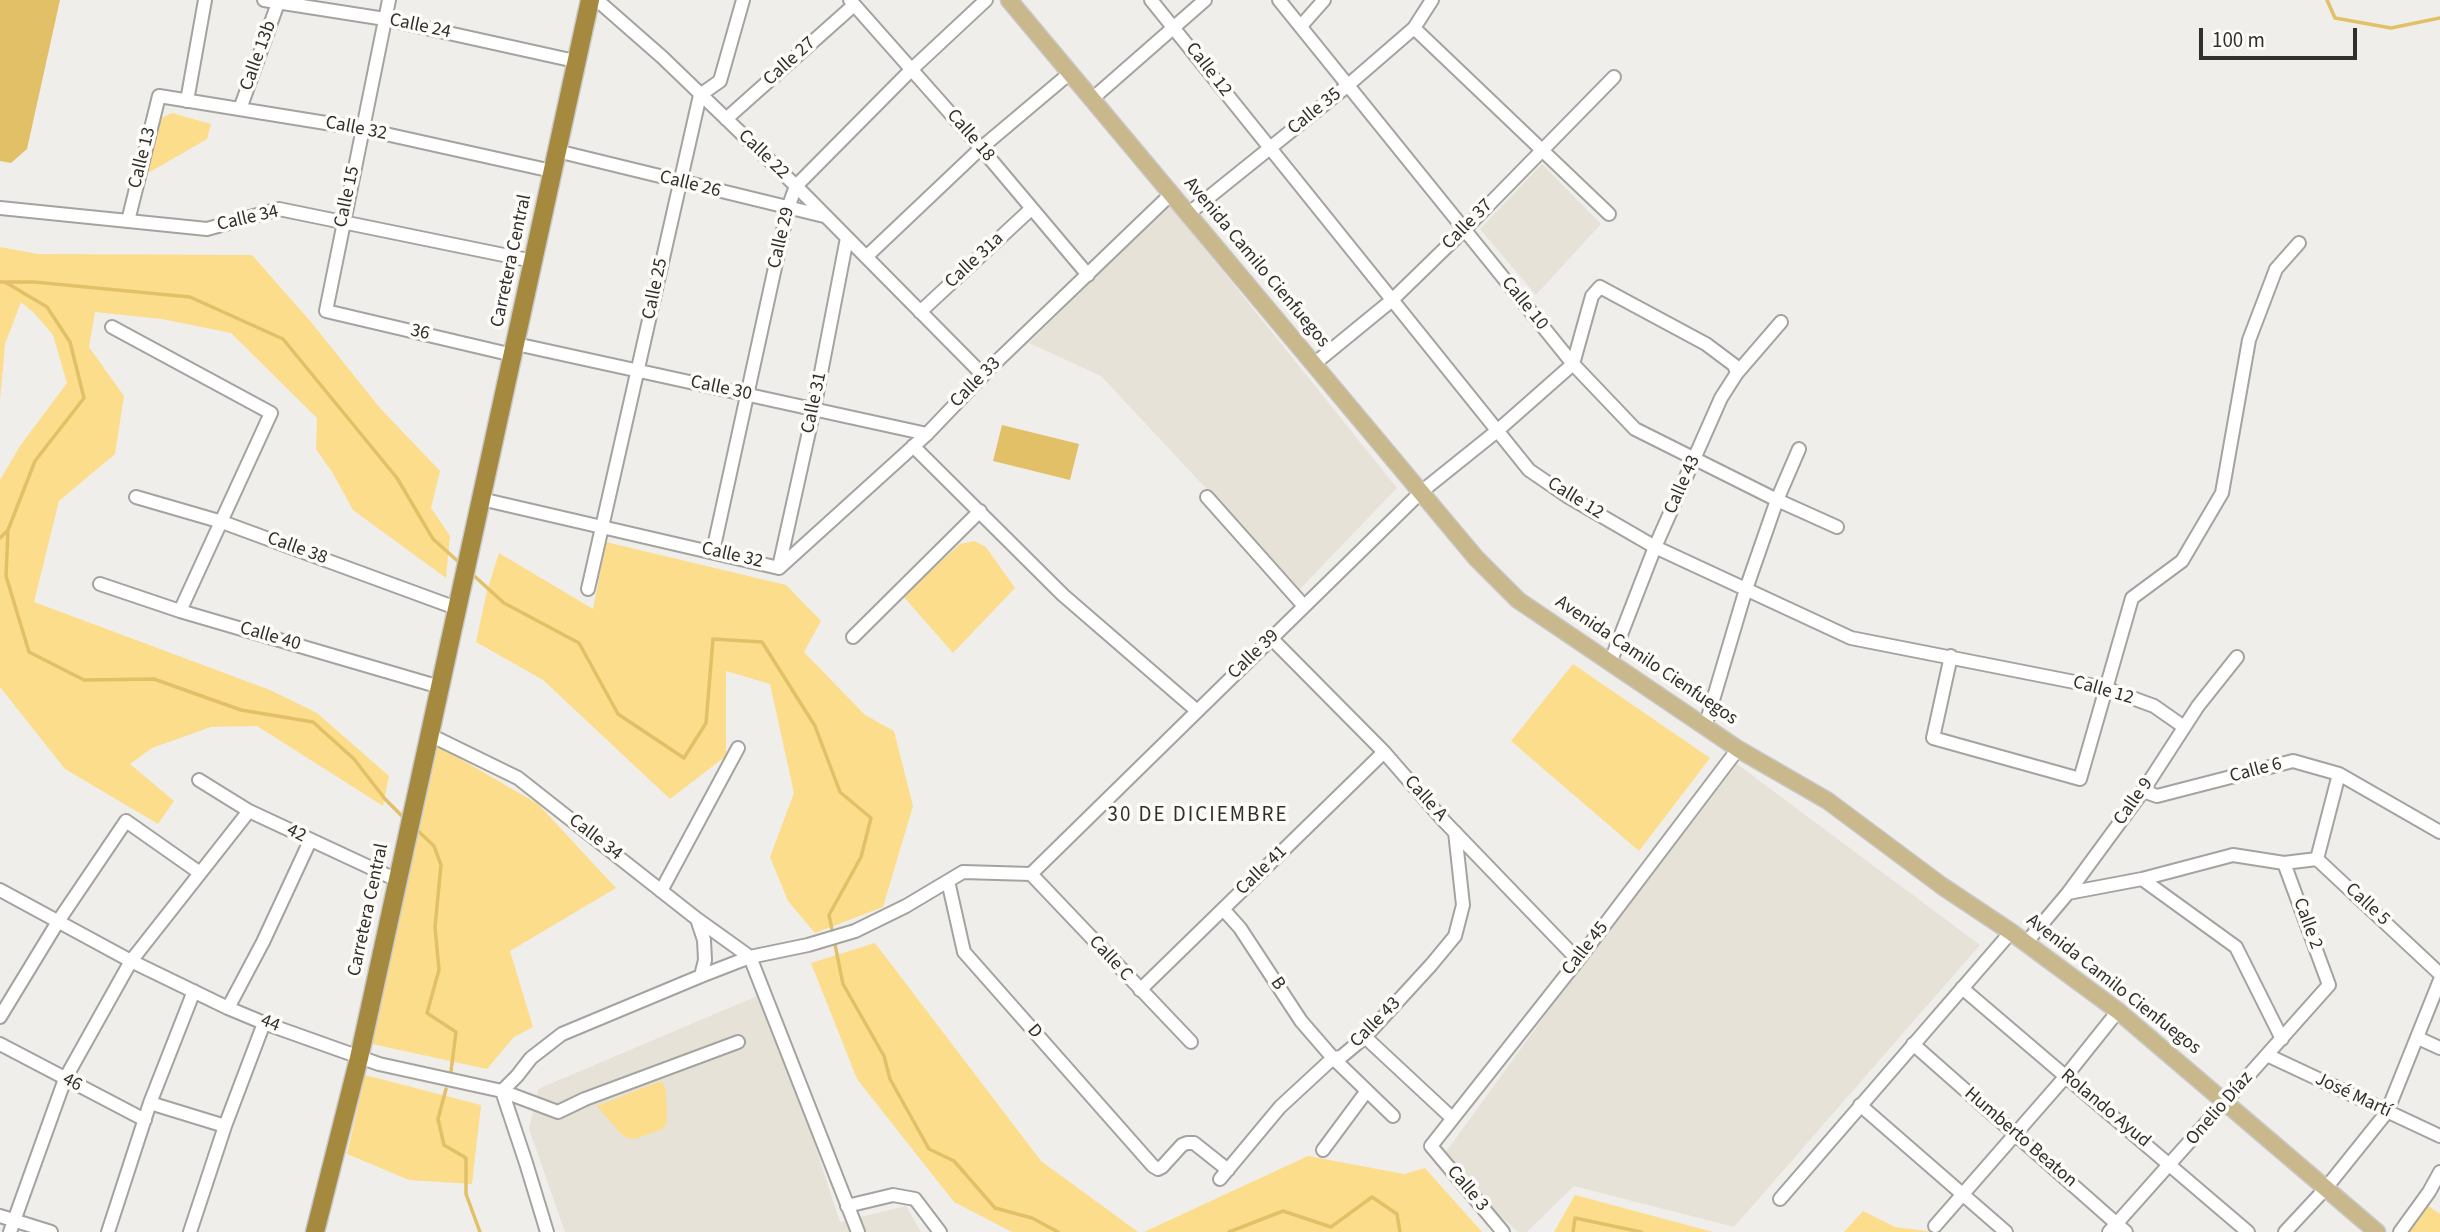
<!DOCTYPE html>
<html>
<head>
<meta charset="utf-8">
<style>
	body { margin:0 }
	#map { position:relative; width:2440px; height:1232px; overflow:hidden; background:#f0eeeb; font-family:"Source Sans 3",sans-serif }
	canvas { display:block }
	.scale { position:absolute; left:2199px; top:28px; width:158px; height:32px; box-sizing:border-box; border:4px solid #302f2e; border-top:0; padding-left:9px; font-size:21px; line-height:24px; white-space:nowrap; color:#302f2e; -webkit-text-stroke:5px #fdfcf8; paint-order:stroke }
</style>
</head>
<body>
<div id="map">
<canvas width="2440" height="1232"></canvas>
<div class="scale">100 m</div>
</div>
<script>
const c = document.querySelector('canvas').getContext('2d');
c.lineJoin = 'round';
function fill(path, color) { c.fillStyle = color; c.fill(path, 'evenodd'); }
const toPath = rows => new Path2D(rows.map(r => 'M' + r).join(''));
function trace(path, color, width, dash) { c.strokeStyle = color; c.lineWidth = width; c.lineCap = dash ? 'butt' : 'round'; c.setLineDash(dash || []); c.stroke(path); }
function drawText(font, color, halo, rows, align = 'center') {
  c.font = font + ' "Source Sans 3",sans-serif'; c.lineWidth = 7; c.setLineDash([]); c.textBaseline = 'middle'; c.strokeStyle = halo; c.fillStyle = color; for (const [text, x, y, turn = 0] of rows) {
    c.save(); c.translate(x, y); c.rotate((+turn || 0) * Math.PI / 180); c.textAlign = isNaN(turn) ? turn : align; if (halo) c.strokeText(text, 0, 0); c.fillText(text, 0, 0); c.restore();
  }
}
fill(toPath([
	[1542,164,1601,224,1536,295,1480,229],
	[1169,204,1397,488,1300,589,1101,376,1029,343],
	[1737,764,1980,945,1734,1227,1574,1186,1527,1232,1518,1232,1440,1160,1546,1014],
	[757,996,799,1096,840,1222,906,1206,921,1232,565,1232,529,1129,538,1089]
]), '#e7e2d8');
fill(toPath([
	[172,113,211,124,207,139,150,172,145,168,159,119],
	[0,247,38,254,252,255,311,322,380,408,440,471,431,508,450,536,446,578,353,510,332,472,316,449,317,418,231,333,162,319,95,312,89,347,124,396,115,454,59,501,34,602,270,690,317,713,389,776,383,806,257,726,211,727,152,748,130,764,174,801,158,824,65,769,0,687,0,480,20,446,67,383,53,335,34,313,21,302,5,344,0,402],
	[974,541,986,547,1015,588,953,653,903,596,960,544],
	[606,542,786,585,821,621,804,652,865,715,894,731,913,806,883,907,815,933,788,901,770,857,794,793,770,684,726,671,726,756,670,799,543,680,476,642,487,591,499,553,593,609],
	[1573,664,1710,758,1639,851,1511,741],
	[438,746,538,804,616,888,510,951,533,1027,514,1037,487,1069,372,1044],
	[875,943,1041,1161,1138,1232,1012,1232,954,1202,857,1079,811,963],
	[365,1075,481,1105,472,1184,409,1180,347,1154],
	[658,1082,663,1083,666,1091,667,1122,663,1129,635,1139,627,1138,620,1133,597,1106],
	[1308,1156,1404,1174,1425,1168,1482,1232,1144,1232],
	[1575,1195,1713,1232,1554,1232],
	[2427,1205,2440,1214,2440,1232,2408,1232],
	[1863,1211,1895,1227,1934,1232,1844,1232]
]), '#fcdd8b');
fill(toPath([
	[0,0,60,0,27,149,11,163,0,161],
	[1002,425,1079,444,1070,480,993,461]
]), '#e2c067');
trace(toPath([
	[2327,0,2335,18,2391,28,2440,18],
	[0,282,34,282,190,297,283,339,397,478,433,539,461,564],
	[5,282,47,307,70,342,84,398,35,461,8,530,6,576,29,652,84,680,154,679,241,710,313,722,354,759,385,799,406,820],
	[0,538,8,530],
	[472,574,504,603,579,643,618,714,684,758,706,723,713,639,762,642,815,726,840,792,871,818,861,857,829,915,843,984,884,1056,890,1079,929,1149,954,1161,995,1208,1032,1218,1058,1232],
	[414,827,434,846,441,865,435,927,439,970,427,1013,456,1032,451,1071],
	[446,1089,438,1119,444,1145,466,1158,466,1194,480,1232],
	[1229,1232,1283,1211,1331,1227,1372,1197,1397,1214,1400,1232],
	[1573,1232,1575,1218,1641,1232]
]), '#e2c067', 3.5);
const minor = toPath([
	[264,0,385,19,575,61],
	[389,0,326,311,513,355],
	[597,0,662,57,796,186,983,375],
	[850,0,981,148,1088,275],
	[1151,0,1529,470,1567,496,1655,547,1851,638,2105,688,2154,706,2184,727],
	[1279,0,1573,364,1635,429,1777,500,1837,527],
	[1301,26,1324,0],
	[1414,28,1609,214],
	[1092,99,1205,0],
	[187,101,205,0],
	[240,109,278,3],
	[726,119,854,5],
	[557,151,824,216],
	[0,208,207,229,279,209,533,261],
	[1188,214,1347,86,1414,28,1432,0],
	[128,221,159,96,363,129,552,171],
	[866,257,981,148,1070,73],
	[920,312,1031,209],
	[112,327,271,413,180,611],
	[516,344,927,434],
	[1314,364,1391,301,1464,230,1614,77],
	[913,446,1063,595,1196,710],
	[136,497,222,522,456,608],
	[1207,497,1304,606],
	[481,499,779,568],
	[713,551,788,208,796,186,912,69,986,0],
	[779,567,814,409,847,238],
	[779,568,927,434,991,367,1170,195],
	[100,584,180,611,440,687],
	[588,589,700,95,720,81,743,0],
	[853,637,980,511],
	[1272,639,1384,752,1444,821,1578,960],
	[1951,656,1933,738,2080,779,2132,598,2182,561,2222,493,2249,340,2276,269,2299,243],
	[1610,663,1655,547,1721,398,1737,373,1781,322],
	[1705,727,1746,589,1777,500,1799,449],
	[430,735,518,778,697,919,750,957,858,1232],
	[199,780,249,811,397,880],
	[2143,791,2157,796,2293,761,2339,774,2440,832],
	[2317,859,2339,774],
	[1031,874,1191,1042],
	[2142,879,2236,947,2282,1039],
	[948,881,964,952,1153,1166,1158,1169,1162,1167,1182,1145,1187,1143,1194,1143,1228,1170],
	[0,890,131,961,228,1008,264,1023,379,1064,502,1091,558,1112,585,1099,738,1042],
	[661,891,738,748],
	[2068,893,2142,879,2233,855,2284,863,2317,859,2440,974],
	[1223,909,1240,928,1301,1021,1333,1058,1393,1116],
	[697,919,704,940,705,960,701,976],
	[2026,943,2068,893,2143,791,2198,706,2237,657],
	[1962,988,2248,1232],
	[1140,990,1384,752],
	[228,1008,263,942,310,841],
	[0,1017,59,920,126,821,200,873],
	[1365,1037,1452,1118],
	[2418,1038,2440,1048],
	[0,1044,145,1120],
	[1913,1044,2126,1232],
	[2267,1055,2440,1136],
	[502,1091,517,1076,531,1058,562,1034,701,976,750,957,808,945,855,931,906,906,963,872,1031,874,1421,492,1497,431,1573,364,1592,296,1600,287,1706,344,1734,365,1737,373],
	[502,1091,526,1163,547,1232],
	[150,1103,225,1126],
	[1860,1105,2006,1232],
	[1323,1150,1366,1092],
	[1220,1179,1280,1107,1333,1058,1341,1057,1365,1037,1431,965,1455,936,1463,905,1455,832],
	[1780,1199,2011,932],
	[847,1206,893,1195,915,1199,940,1232],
	[0,1216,51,1232],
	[1935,1226,2066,1076,2118,1011],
	[10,1232,65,1079,131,961,249,811],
	[108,1232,150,1103,194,991],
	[190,1232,225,1126,264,1023],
	[1503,1232,1431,1146,1578,960,1738,749],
	[2109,1232,2329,985,2284,863],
	[2285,1232,2326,1188,2387,1112,2440,980],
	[2400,1232,2429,1192,2440,1172]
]);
const major = toPath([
	[1009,0,1476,558,1518,600,1738,749,1828,801,1942,886,2011,932,2118,1011,2377,1232]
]);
const highway = toPath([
	[315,1232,359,1058,590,0]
]);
trace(minor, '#a4a39f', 16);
trace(major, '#c9c9c9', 19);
trace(highway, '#c9c9c9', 21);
trace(minor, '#fff', 12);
trace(major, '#c9b88c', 16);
trace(highway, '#a5893f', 18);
drawText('19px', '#302f2e', '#fdfcf8', [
	["Calle 24",420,27,12],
	["Calle 13b",259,56,-70],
	["Calle 27",790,62,-42],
	["Calle 12",1208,70,52],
	["Calle 35",1315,112,-39],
	["Calle 32",356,129,11],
	["Calle 18",970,136,49],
	["Calle 22",763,155,44],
	["Calle 13",143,158,-76],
	["Calle 26",690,185,14],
	["Calle 15",348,197,-78],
	["Calle 34",248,219,-13],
	["Calle 37",1468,225,-45],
	["Calle 29",782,238,-77],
	["Carretera Central",512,261,-78],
	["Calle 31a",975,261,-43],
	["Avenida Camilo Cienfuegos",1256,263,50],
	["Calle 25",656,289,-78],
	["Calle 10",1524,304,51],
	["36",420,333,13],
	["Calle 33",976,383,-45],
	["Calle 30",721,389,12],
	["Calle 31",815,403,-78],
	["Calle 43",1683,485,-66],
	["Calle 12",1575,499,32],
	["Calle 38",297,549,20],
	["Calle 32",732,556,13],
	["Calle 40",270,637,16],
	["Calle 39",1254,655,-44],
	["Avenida Camilo Cienfuegos",1646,661,34],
	["Calle 12",2103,691,16],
	["Calle 6",2256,771,-15],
	["Calle A",1425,799,48],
	["Calle 9",2134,802,-55],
	["42",296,834,26],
	["Calle 34",595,838,38],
	["Calle 41",1262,871,-44],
	["Calle 5",2367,905,43],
	["Carretera Central",369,910,-78],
	["Calle 2",2307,924,70],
	["Calle 45",1586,949,-52],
	["Calle C",1110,959,47],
	["B",1277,984,56],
	["Avenida Camilo Cienfuegos",2113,985,38],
	["Calle 43",1376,1023,-45],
	["44",270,1024,21],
	["D",1034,1032,49],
	["46",72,1083,27],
	["José Martí",2353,1096,25],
	["Rolando Ayud",2105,1109,40],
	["Onelio Díaz",2220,1109,-49],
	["Humberto Beaton",2020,1138,41],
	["Calle 3",1467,1189,50]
]);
c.letterSpacing = '2px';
drawText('21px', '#302f2e', '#fdfcf8', [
	["30 DE DICIEMBRE",1198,816]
]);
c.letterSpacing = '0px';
</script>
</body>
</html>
